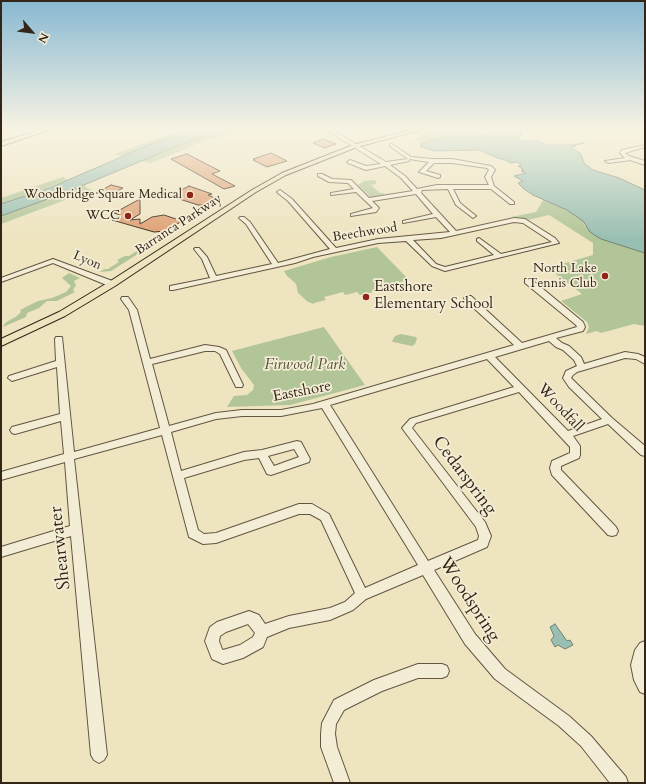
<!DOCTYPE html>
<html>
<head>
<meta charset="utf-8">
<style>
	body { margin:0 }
	#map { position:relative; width:646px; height:784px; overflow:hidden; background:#eee4c0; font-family:Cardo,serif }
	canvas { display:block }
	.frame { position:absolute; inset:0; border:2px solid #332517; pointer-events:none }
	.north { position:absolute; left:12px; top:12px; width:40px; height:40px; -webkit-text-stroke:3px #f4edd6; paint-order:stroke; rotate:118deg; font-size:11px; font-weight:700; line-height:16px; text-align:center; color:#332517 }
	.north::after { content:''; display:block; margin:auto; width:14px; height:18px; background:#332517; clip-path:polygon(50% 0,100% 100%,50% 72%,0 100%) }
</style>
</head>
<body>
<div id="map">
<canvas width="646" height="784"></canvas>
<div class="frame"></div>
<div class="north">N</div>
</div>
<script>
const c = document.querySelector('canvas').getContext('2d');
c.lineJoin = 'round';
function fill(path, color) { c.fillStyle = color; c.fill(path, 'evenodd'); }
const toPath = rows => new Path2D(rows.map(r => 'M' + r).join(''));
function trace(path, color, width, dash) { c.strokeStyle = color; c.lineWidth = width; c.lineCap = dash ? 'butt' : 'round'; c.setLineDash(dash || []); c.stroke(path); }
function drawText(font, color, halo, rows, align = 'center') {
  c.font = font + ' Cardo,serif'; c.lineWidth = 3.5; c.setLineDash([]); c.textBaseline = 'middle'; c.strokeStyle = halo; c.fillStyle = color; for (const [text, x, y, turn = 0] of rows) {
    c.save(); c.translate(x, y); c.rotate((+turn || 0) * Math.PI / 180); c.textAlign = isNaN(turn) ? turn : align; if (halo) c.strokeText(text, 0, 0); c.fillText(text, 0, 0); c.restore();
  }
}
fill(toPath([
	[183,129,197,129,170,137,124,157,114,154],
	[224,129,243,129,202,142,151,163,141,161,187,142],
	[442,129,474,130,452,132,439,139,421,144,416,138,425,132],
	[63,177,68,180,1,204,1,198],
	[372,180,376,181,376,184,371,185,380,193,384,193,385,195,371,197,358,185,364,181],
	[85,185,85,187,92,190,1,224,1,216],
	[543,200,567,210,583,221,584,225,601,239,645,253,645,326,634,324,601,333,597,331,586,334,589,327,587,322,561,301,582,294,548,268,593,255,593,243,549,215,528,220,511,217,536,212],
	[148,241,155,243,111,271,99,272,105,269,108,269,119,262,117,260,125,256,129,256,149,243],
	[377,247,409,280,389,285,391,288,360,295,357,292,345,295,343,292,324,297,326,300,314,303,314,304,308,302,298,293,296,284,292,280,287,276,284,271,331,257],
	[69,273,80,278,74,281,76,285,73,290,75,292,57,301,47,301,39,308,27,313,26,317,3,327,5,323,17,316,21,312,20,310,38,301,52,298,66,292,71,286,62,278],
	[324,327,365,385,290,405,227,407,234,396,247,395,253,390,254,385,241,368,232,351],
	[401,334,416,337,417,339,415,344,412,346,393,342,392,341,395,336]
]), '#b2c598');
const water = toPath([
	[197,129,225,129,187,142,67,192,1,216,1,204,52,187,144,147,170,137,197,129],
	[479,129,515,129,522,133,519,134,522,135,515,137,524,142,536,140,546,145,573,145,576,146,571,148,581,154,584,163,593,170,619,178,645,190,645,253,601,239,590,232,583,221,567,210,533,195,524,189,518,183,523,181,514,176,526,173,521,171,524,170,518,166,522,165,517,162,511,163,503,159,500,159,479,150,435,151,421,147,421,144,439,139,452,132,474,131,483,136,486,135,479,129],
	[555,624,567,641,570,640,573,645,565,649,558,645,555,647,551,640,554,636,550,627,555,624]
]);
fill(water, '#99bfb2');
trace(water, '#708174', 1);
trace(toPath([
	[574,145,584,143]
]), '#708174', 1.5);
const building = toPath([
	[323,139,336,144,325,148,313,143,323,139],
	[271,153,287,161,267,167,253,160,255,160,253,159,271,153],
	[187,154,220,171,212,174,235,186,224,189,171,159,187,154],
	[111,185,123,188,108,196,96,193,111,185],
	[189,186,212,194,208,195,217,199,203,205,198,205,170,196,189,186],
	[140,199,140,214,130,220,140,219,140,224,152,217,164,215,182,221,166,231,154,232,112,220,120,215,114,213,140,199]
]);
fill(building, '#de9f72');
trace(building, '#332517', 1);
const minor = toPath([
	[11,129,20,129,1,134,1,132,11,129],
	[325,129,331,129,386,162,408,159,390,146,390,144,392,144,411,157,433,159,452,159,491,166,495,170,491,177,494,186,514,202,514,204,510,204,491,189,453,189,460,203,476,216,473,218,456,205,448,189,422,190,421,193,456,231,514,218,525,219,555,238,559,243,445,271,432,266,406,241,378,243,313,257,295,263,173,290,170,290,170,286,210,278,202,259,194,249,195,248,199,248,207,257,216,276,272,264,246,224,239,218,240,217,244,217,250,222,278,263,330,249,288,201,278,193,277,192,280,190,292,199,336,248,378,239,450,232,436,217,403,223,403,221,433,214,416,194,372,201,379,208,376,212,351,216,351,214,373,208,356,192,331,195,331,193,354,189,348,183,329,182,318,176,318,174,322,174,332,179,351,180,369,198,413,191,401,178,385,166,366,170,348,163,347,162,350,160,366,166,381,164,325,129],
	[409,159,429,162,419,172,438,178,440,177,440,175,426,171,434,163,452,163,487,168,489,170,485,177,489,185,437,185,417,189,405,176,390,165,409,161,409,159],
	[514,222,523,223,552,242,501,254,479,238,477,239,477,241,494,255,445,267,436,264,413,240,441,238,514,222],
	[645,145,645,147,625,153,629,156,645,161,645,165,630,160,624,161,608,163,605,161,625,158,620,153,622,150,645,145],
	[53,259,115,282,116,284,112,286,109,286,53,263,1,282,1,278,53,259],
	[525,279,531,279,583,322,585,327,583,331,556,338,562,343,569,346,581,357,584,364,625,352,638,354,645,357,645,364,636,359,625,358,577,372,573,375,571,378,612,418,645,446,645,456,641,455,608,424,573,436,580,446,580,455,579,458,561,466,561,470,616,527,618,531,616,535,612,536,608,535,552,475,550,468,552,461,570,453,570,447,519,392,416,423,412,428,485,522,491,536,487,547,434,570,475,634,505,669,569,716,591,736,626,777,628,783,610,783,581,746,559,726,495,679,465,644,423,575,366,599,353,610,330,620,289,628,267,637,263,647,243,658,223,664,212,659,205,641,210,627,217,622,249,611,259,615,265,624,289,616,330,608,345,602,355,593,321,520,310,514,299,514,216,543,203,544,189,537,162,435,74,459,107,755,104,760,99,763,94,760,91,755,71,536,1,557,1,547,70,526,65,462,1,480,1,472,64,454,61,421,15,434,12,433,10,430,12,427,60,414,57,367,12,381,8,378,9,376,56,361,55,339,56,337,62,337,74,452,160,428,129,310,121,299,122,297,128,297,137,310,150,359,205,345,219,347,226,350,243,385,242,387,236,387,220,354,215,351,205,351,152,364,169,426,216,413,242,410,281,410,313,404,514,345,465,300,464,298,468,296,471,296,522,343,577,327,576,325,525,283,525,279],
	[549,341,556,347,563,350,574,360,577,366,566,371,563,378,569,387,602,419,568,431,495,357,549,341],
	[487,359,514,387,410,419,402,428,476,527,479,536,478,540,428,561,330,405,487,359],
	[322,408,418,565,365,588,329,514,312,504,299,504,216,533,204,534,198,530,184,478,244,460,259,458,267,474,271,475,309,462,310,459,301,442,297,441,262,450,244,452,181,471,171,432,216,419,242,416,281,416,322,408],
	[294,449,299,457,274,466,268,456,294,449],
	[248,624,255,633,253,637,240,645,223,650,222,649,219,641,220,636,226,632,248,624],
	[645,641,645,694,640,692,634,680,631,665,635,650,640,643,645,641],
	[418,664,442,664,447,666,449,671,447,676,442,678,418,678,382,691,344,710,336,724,335,734,337,747,350,783,334,783,321,747,321,734,322,723,334,700,374,680,418,664]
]);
const major = toPath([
	[43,129,52,129,1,146,1,142,43,129],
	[415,129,425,129,357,147,286,175,256,192,115,286,65,316,1,346,1,339,59,312,109,282,252,190,282,173,353,145,415,129]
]);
trace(minor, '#625541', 2);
trace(major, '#332517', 2);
fill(minor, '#f4edd6');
fill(major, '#eee4c0');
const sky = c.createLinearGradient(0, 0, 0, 239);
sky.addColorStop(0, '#88b8d2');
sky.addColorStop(0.54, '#f7f3e3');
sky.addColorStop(1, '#f7f3e300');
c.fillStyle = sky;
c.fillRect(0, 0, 646, 239);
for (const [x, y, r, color] of [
	[190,195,4,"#8f2418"],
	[128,216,4,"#8f2418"],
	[605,276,4,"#8f2418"],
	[366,297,4,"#8f2418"]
]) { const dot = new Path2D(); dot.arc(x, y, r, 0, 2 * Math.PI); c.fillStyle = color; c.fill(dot); trace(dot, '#f4edd6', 1.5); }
drawText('13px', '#332517', '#f4edd6', [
	["Woodbridge Square Medical",182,195],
	["WCC",120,216],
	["North Lake",597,269],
	["Tennis Club",597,284]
], 'right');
drawText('13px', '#332517', '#f4edd6', [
	["Barranca Parkway",179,225,-33],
	["Beechwood",365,233,-9],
	["Lyon",87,261,23]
]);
drawText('15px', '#332517', '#f4edd6', [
	["Eastshore",374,288],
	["Elementary School",374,305]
], 'left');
drawText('italic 15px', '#534d37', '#f4edd6', [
	["Firwood Park",305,366]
]);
drawText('15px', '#332517', '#f4edd6', [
	["Eastshore",302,392,-11],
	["Woodfall",560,408,47]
]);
drawText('18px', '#332517', '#f4edd6', [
	["Cedarspring",464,476,53],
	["Shearwater",61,548,-96],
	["Woodspring",469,600,57]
]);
</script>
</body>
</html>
